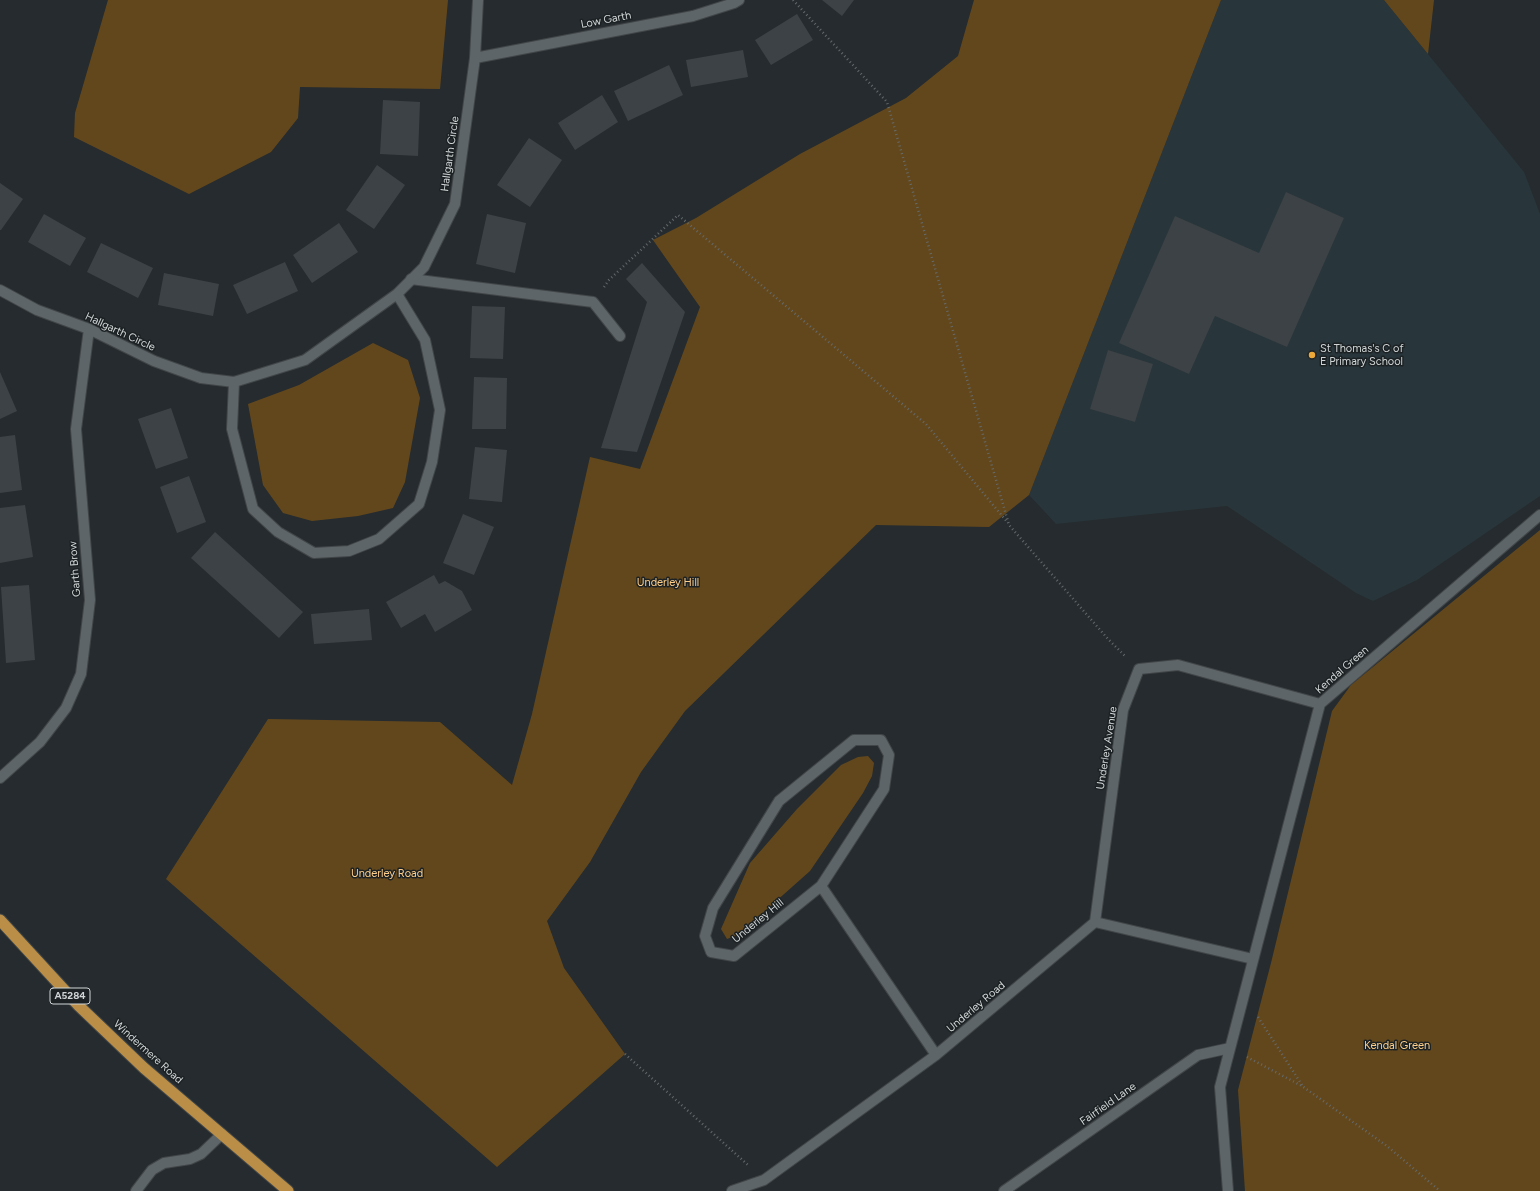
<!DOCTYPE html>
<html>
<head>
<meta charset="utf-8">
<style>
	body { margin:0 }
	canvas { display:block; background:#252b2e }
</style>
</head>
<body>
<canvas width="1540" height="1191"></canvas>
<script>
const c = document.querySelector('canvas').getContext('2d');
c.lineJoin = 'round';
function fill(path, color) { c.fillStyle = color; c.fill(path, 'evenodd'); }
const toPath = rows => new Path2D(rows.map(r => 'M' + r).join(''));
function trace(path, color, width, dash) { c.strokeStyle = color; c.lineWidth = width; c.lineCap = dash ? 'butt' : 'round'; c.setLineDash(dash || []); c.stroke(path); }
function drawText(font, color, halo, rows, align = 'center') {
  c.font = font + ' Figtree,sans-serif'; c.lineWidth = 3; c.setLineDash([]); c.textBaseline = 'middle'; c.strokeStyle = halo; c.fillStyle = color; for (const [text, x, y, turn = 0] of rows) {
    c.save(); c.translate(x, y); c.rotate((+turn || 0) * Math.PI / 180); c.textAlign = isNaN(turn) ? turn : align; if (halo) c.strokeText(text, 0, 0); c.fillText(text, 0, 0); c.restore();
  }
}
fill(toPath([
	[1221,0,1384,0,1524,172,1540,214,1540,496,1417,580,1373,601,1356,593,1227,506,1056,524,1029,495]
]), '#28353a');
fill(toPath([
	[108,0,448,0,440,89,300,87,298,118,271,152,189,194,74,137,75,113],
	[974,0,1221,0,1029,495,989,527,876,525,685,711,641,772,590,862,547,921,564,968,625,1054,497,1167,166,879,268,719,440,722,512,785,532,714,590,457,640,469,700,307,653,240,696,218,800,154,906,98,958,56],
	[1384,0,1434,0,1428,54],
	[373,343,408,360,420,398,405,482,393,508,358,516,312,521,283,513,263,485,248,404,299,385],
	[1540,530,1540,1191,1245,1191,1238,1090,1271,963,1332,711,1351,685],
	[868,756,874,763,872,776,863,793,810,871,738,935,727,939,721,929,750,863,797,809,841,765,858,757]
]), '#63471c');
fill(toPath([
	[822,0,854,0,842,16],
	[797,14,813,40,771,65,755,40],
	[743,50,748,77,691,87,686,60],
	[669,65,683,95,628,121,614,91],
	[602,95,618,122,575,150,558,123],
	[383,100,420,102,418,156,380,154],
	[529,138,562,160,530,207,497,185],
	[377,165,405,185,374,229,346,210],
	[0,183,23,199,1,230,0,230],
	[1286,192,1344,218,1287,347,1215,316,1189,374,1119,343,1175,216,1259,253],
	[44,214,86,238,70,266,28,242],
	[487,214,526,223,515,273,476,264],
	[339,223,358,252,312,283,293,255],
	[101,243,153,268,138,298,87,272],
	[285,262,298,291,247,314,233,285],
	[642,263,685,312,637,452,601,448,647,302,626,279],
	[164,273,219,284,213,316,158,305],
	[472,306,505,307,503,359,470,358],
	[1108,350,1153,364,1135,422,1090,409],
	[0,372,17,411,0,419],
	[474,377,507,378,506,429,472,429],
	[171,408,188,458,156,469,138,419],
	[15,435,22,490,0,493,0,437],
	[475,447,507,450,502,502,469,499],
	[189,476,206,522,177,533,160,487],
	[25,505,33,557,0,563,0,508],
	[463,514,494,527,474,575,443,563],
	[215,532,303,612,279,638,191,558],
	[434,575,439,584,445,581,462,591,472,610,435,632,425,614,401,628,386,602],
	[29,585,35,660,6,663,1,587],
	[369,609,372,640,314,644,311,614]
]), '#3c4245');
const service = toPath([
	[411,279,593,302,620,336],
	[136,1191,152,1170,164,1163,190,1159,201,1154,222,1134]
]);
const minor = toPath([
	[475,58,693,16,734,3,739,0],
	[0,290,37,310,89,329,154,361,201,378,234,382,305,360,397,294,424,267,455,204,475,58,478,0],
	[234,382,232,429,253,509,278,532,314,553,349,551,379,539,419,504,432,462,440,410,425,340,397,294],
	[0,778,40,742,66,708,81,674,90,600,76,429,89,329],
	[821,886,734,956,711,952,705,936,713,908,779,801,854,740,881,740,889,755,884,789,821,886,936,1055],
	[1095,922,1123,710,1139,669,1178,665,1320,704],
	[732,1191,764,1180,936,1055,1095,922,1253,959],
	[1004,1191,1198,1055,1230,1048],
	[1228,1191,1220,1087,1320,704,1540,515]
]);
const trunk = toPath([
	[0,920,79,1006,144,1068,288,1191]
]);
trace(service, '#414648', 12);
trace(minor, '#414648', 12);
trace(trunk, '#414648', 13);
trace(toPath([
	[793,0,887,102,1009,525,1108,639,1126,657],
	[604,287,609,280,678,215,926,424,1008,523],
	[1258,1017,1302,1085],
	[625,1054,748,1165],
	[1247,1057,1302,1086,1387,1146,1440,1191]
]), '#646a6c', 2.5, [1, 3]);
trace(service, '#5e6568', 10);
trace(minor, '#5e6568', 10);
trace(trunk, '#ba8e46', 11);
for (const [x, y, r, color] of [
	[1312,355,4,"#eca93a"]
]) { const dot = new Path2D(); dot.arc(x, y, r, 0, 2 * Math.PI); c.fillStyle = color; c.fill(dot); trace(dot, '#1c2224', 1.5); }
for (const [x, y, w] of [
	[70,996,40]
]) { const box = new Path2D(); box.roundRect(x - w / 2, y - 8, w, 16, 3); c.fillStyle = '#1c2224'; c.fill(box); trace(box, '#d1d5d6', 1); }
drawText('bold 10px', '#d1d5d6', null, [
	["A5284",70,996]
]);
drawText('11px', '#d1d5d6', '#1c2224', [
	["Low Garth",606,20,-11],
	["Hallgarth Circle",450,154,-82],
	["Hallgarth Circle",120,332,25],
	["Garth Brow",75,569,-94],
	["Kendal Green",1342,670,-41],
	["Underley Avenue",1107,748,-81],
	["Underley Hill",758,921,-39],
	["Underley Road",976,1007,-40],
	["Windermere Road",148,1052,42],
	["Fairfield Lane",1108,1104,-35]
]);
drawText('11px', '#d1d5d6', '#1c2224', [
	["St Thomas's C of",1320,349],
	["E Primary School",1320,362]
], 'left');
drawText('11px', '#ffcf8a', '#1c2224', [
	["Underley Hill",668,583],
	["Underley Road",387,874],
	["Kendal Green",1397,1046]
]);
</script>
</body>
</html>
